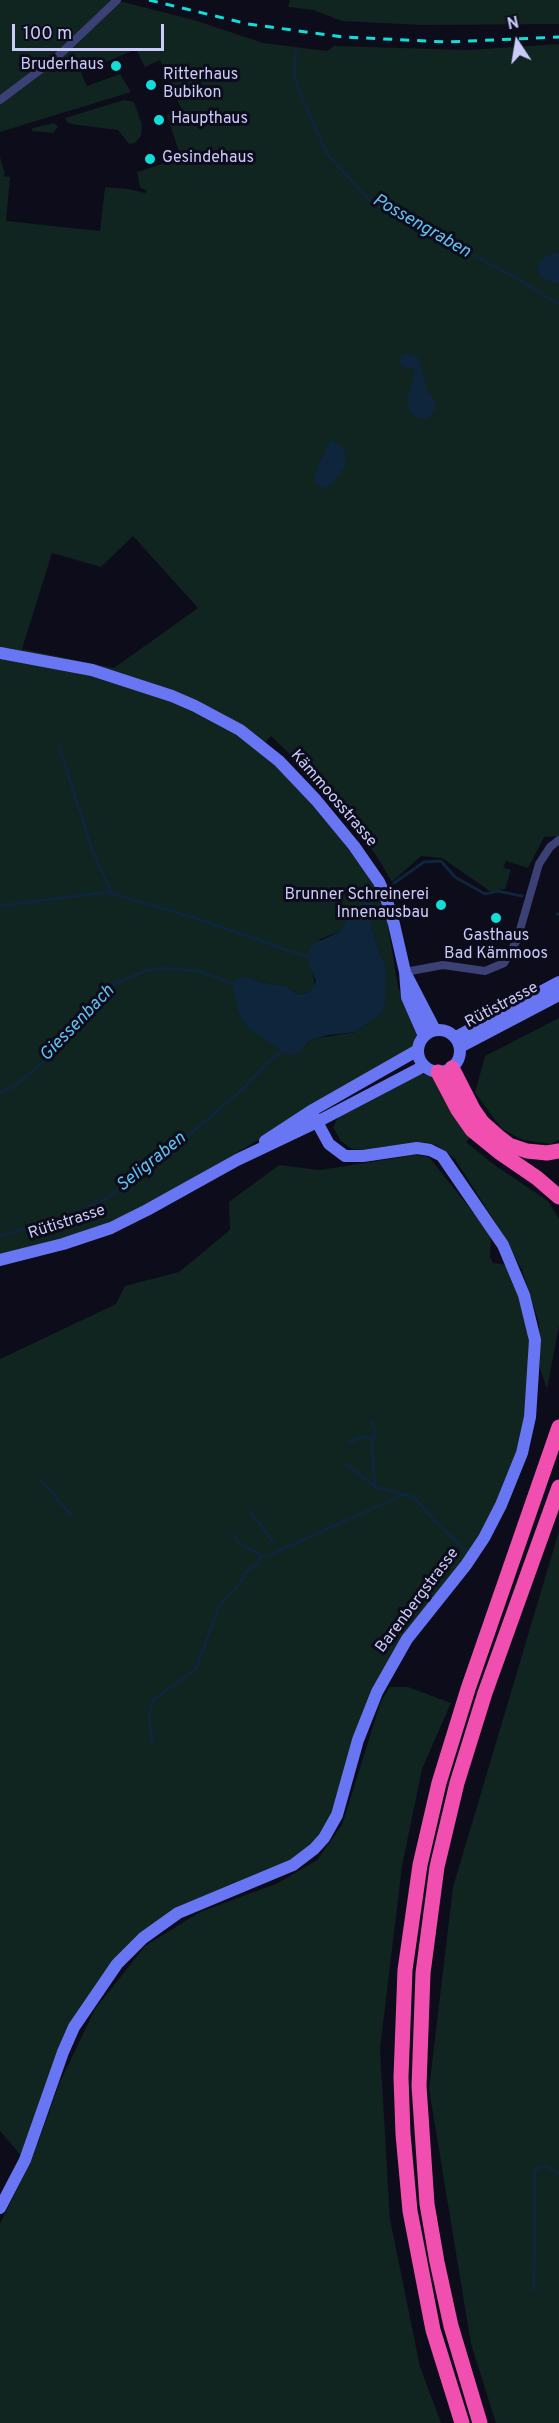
<!DOCTYPE html>
<html>
<head>
<meta charset="utf-8">
<style>
	body { margin:0 }
	#map { position:relative; width:559px; height:2423px; overflow:hidden; background:#0d0c1a; font-family:Overpass,sans-serif }
	canvas { display:block }
	.north { position:absolute; left:487px; top:12px; width:60px; height:60px; -webkit-text-stroke:4px #0d0c1a; paint-order:stroke; rotate:348deg; font-size:16px; font-weight:700; line-height:24px; text-align:center; color:#cacafb }
	.north::after { content:''; display:block; margin:auto; width:21px; height:27px; background:#cacafb; clip-path:polygon(50% 0,100% 100%,50% 72%,0 100%) }
	.scale { position:absolute; left:12px; top:24px; width:152px; height:27px; box-sizing:border-box; border:3px solid #cacafb; border-top:0; padding-left:8px; font-size:18px; line-height:21px; white-space:nowrap; color:#cacafb; -webkit-text-stroke:4px #0d0c1a; paint-order:stroke }
</style>
</head>
<body>
<div id="map">
<canvas width="559" height="2423"></canvas>
<div class="north">N</div>
<div class="scale">100 m</div>
</div>
<script>
const c = document.querySelector('canvas').getContext('2d');
c.lineJoin = 'round';
function fill(path, color) { c.fillStyle = color; c.fill(path, 'evenodd'); }
const toPath = rows => new Path2D(rows.map(r => 'M' + r).join(''));
function trace(path, color, width, dash) { c.strokeStyle = color; c.lineWidth = width; c.lineCap = dash ? 'butt' : 'round'; c.setLineDash(dash || []); c.stroke(path); }
function drawText(font, color, halo, rows, align = 'center') {
  c.font = font + ' Overpass,sans-serif'; c.lineWidth = 6; c.setLineDash([]); c.textBaseline = 'middle'; c.strokeStyle = halo; c.fillStyle = color; for (const [text, x, y, turn = 0] of rows) {
    c.save(); c.translate(x, y); c.rotate((+turn || 0) * Math.PI / 180); c.textAlign = isNaN(turn) ? turn : align; if (halo) c.strokeText(text, 0, 0); c.fillText(text, 0, 0); c.restore();
  }
}
fill(toPath([
	[0,0,115,0,194,20,263,43,327,51,334,46,469,50,559,44,559,836,544,837,528,868,506,861,503,867,511,870,505,889,490,891,442,858,421,856,392,882,376,855,336,805,309,773,271,736,262,746,137,683,0,653,0,157,5,175,2,176,10,177,6,221,100,231,105,187,128,189,145,193,147,191,140,187,137,172,181,158,167,115,181,108,160,60,145,67,136,49,81,73,87,86,120,74,131,92,0,132],
	[133,536,198,608,114,668,22,649,52,553,101,567],
	[290,0,559,0,559,24,421,25,342,21,313,10,288,7],
	[124,100,134,102,142,125,141,136,135,143,129,144,118,130,78,125,68,123,65,118],
	[54,123,58,127,53,133,31,131,33,128],
	[0,658,108,679,152,694,225,726,269,758,324,817,356,858,377,891,387,920,398,987,417,1037,414,1047,203,1173,128,1214,90,1230,0,1255],
	[370,905,370,919,376,942,386,968,381,1014,356,1032,317,1038,310,1040,303,1049,282,1051,262,1037,239,1014,233,984,249,977,259,982,286,986,298,995,309,992,315,986,313,975,320,939,341,931,356,907],
	[559,1018,559,1140,551,1144,523,1140,502,1129,475,1093,485,1056],
	[421,1073,436,1079,471,1137,466,1142,493,1164,548,1201,559,1219,559,1326,547,1389,540,1368,539,1323,522,1270,502,1233,455,1159,436,1145,420,1142,362,1150,352,1149,341,1141,333,1127,339,1116],
	[415,1155,429,1157,491,1235,490,1257,493,1263,508,1265,522,1302,529,1339,532,1399,501,1505,393,1661,341,1803,314,1849,155,1929,90,2002,25,2160,0,2131,0,1359,116,1304,125,1286,179,1272,230,1230,229,1202,279,1165,320,1170],
	[559,1531,559,2423,496,2423,471,2344,429,2089,453,1887],
	[390,1687,408,1687,451,1703,422,1769,402,1866,380,2049,390,2219,420,2367,441,2423,0,2423,0,2224,32,2159,60,2082,95,2009,145,1946,200,1912,278,1883,317,1860,342,1825,381,1701]
]), '#102420');
fill(toPath([
	[559,252,559,284,541,278,537,268,540,262,546,256],
	[407,353,418,357,428,391,435,401,435,410,427,419,415,417,408,408,408,396,415,373,414,369,404,367,399,362,399,356],
	[332,440,337,442,345,451,346,465,330,486,321,488,315,483,314,476,329,442],
	[366,901,370,905,370,919,376,942,386,968,385,1000,381,1014,356,1032,328,1035,310,1040,303,1049,293,1056,282,1051,248,1028,239,1014,232,988,235,981,239,978,249,977,259,982,286,986,298,995,309,992,316,982,307,957,311,945,341,931,351,912]
]), '#0f253c');
trace(toPath([
	[296,51,294,74,298,89,328,155,370,201,511,275,559,304],
	[59,746,92,849,111,892],
	[394,883,424,862,441,861,455,877,485,894,497,891,522,896],
	[370,905,374,901],
	[0,906,107,892,192,917,307,957],
	[557,914,559,914],
	[0,1093,13,1087,55,1053,81,1020,116,983,145,971,164,968,199,971,233,984],
	[0,1236,73,1214,105,1199,150,1168,243,1089,268,1062,282,1051],
	[372,1421,375,1431,372,1447,375,1487],
	[350,1442,365,1436,372,1440],
	[348,1465,375,1487,414,1497,435,1521,466,1551],
	[41,1480,71,1515],
	[251,1513,273,1542],
	[234,1534,237,1541,246,1547,262,1556,267,1556,405,1494],
	[152,1743,149,1713,153,1700,196,1669,219,1606,235,1590,248,1570,258,1564,261,1555],
	[534,2290,535,2169,545,2166,559,2173]
]), '#0f253c', 3);
trace(toPath([
	[0,100,56,58,117,0],
	[405,972,443,965,485,971,504,963,517,940,539,864,550,847,559,840]
]), '#3b4075', 8);
trace(toPath([
	[0,653,92,670,172,696,195,706,240,730,279,761,316,800,354,846,379,882,386,898,394,924,405,972,407,997,424,1036],
	[407,976,435,1030],
	'418 1051a21 21 0 1 1 42 0a21 21 0 1 1-42 0Z',
	[456,1037,559,982],
	[460,1047,559,995],
	[265,1141,311,1111,418,1050],
	[0,1260,63,1244,111,1228,147,1210,237,1160,317,1122,424,1066],
	[0,2208,25,2160,63,2052,74,2027,117,1964,143,1938,178,1913,293,1865,314,1849,324,1838,337,1815,358,1740,377,1692,407,1639,466,1565,484,1538,501,1505,522,1453,530,1417,535,1340,524,1295,503,1245,442,1156,430,1150,417,1148,363,1156,345,1156,329,1144,311,1111]
]), '#6976f3', 12);
trace(toPath([
	[452,1068,473,1109,482,1122,500,1138,509,1145,527,1151,547,1153,559,1151],
	[438,1072,458,1110,472,1130,499,1152,537,1178,559,1197],
	[462,2423,433,2330,410,2211,403,2134,401,2077,405,1970,420,1865,439,1783,468,1689,559,1427],
	[480,2423,451,2326,437,2262,427,2204,419,2086,423,1973,437,1867,457,1783,485,1693,559,1487]
]), '#f04fb0', 15);
trace(toPath([
	[149,0,248,24,343,37,447,42,559,37]
]), '#12ded9', 3, [9, 8]);
for (const [x, y, r, color] of [
	[116,66,6,"#12ded9"],
	[151,85,6,"#12ded9"],
	[159,120,6,"#12ded9"],
	[150,159,6,"#12ded9"],
	[441,905,6,"#12ded9"],
	[496,918,6,"#12ded9"]
]) { const dot = new Path2D(); dot.arc(x, y, r, 0, 2 * Math.PI); c.fillStyle = color; c.fill(dot); trace(dot, '#0d0c1a', 2); }
drawText('16px', '#cacafb', '#0d0c1a', [
	["Bruderhaus",104,66,"right"],
	["Ritterhaus",163,76],
	["Bubikon",163,94],
	["Haupthaus",171,120],
	["Gesindehaus",162,159],
	["Brunner Schreinerei",429,896,"right"],
	["Innenausbau",429,914,"right"],
	["Gasthaus",496,937,"center"],
	["Bad Kämmoos",496,955,"center"]
], 'left');
drawText('16px', '#cacafb', '#0d0c1a', [
	["Kämmoosstrasse",333,799,49],
	["Rütistrasse",502,1006,-28],
	["Rütistrasse",67,1223,-18],
	["Barenbergstrasse",418,1601,-53]
]);
drawText('italic 18px', '#60c0f2', '#0d0c1a', [
	["Possengraben",421,227,30],
	["Giessenbach",78,1024,-46],
	["Seligraben",152,1163,-39]
]);
</script>
</body>
</html>
